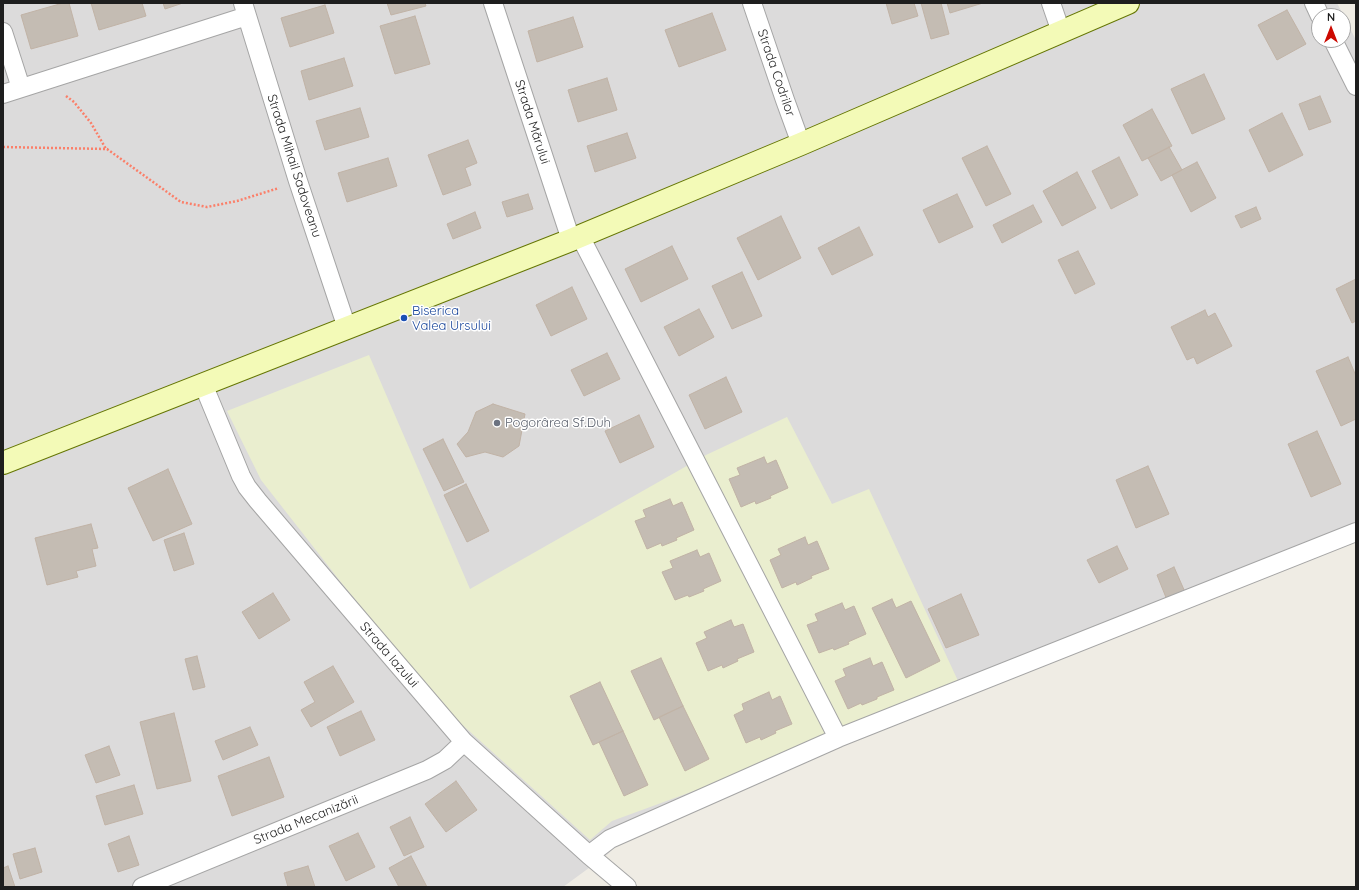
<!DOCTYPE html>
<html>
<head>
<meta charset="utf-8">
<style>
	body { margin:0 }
	#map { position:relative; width:1359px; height:890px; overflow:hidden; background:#efece4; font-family:Quicksand,sans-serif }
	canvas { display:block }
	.frame { position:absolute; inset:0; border:4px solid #1e1e1e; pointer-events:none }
	.north { position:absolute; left:1311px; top:8px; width:40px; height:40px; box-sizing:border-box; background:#fff; border:1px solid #a5a5a5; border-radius:50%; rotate:0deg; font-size:11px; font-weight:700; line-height:16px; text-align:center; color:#1e1e1e }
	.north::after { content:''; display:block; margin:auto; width:14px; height:18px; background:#cc0900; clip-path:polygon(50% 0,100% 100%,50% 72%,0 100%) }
</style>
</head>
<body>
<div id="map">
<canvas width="1359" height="890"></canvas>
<div class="frame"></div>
<div class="north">N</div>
</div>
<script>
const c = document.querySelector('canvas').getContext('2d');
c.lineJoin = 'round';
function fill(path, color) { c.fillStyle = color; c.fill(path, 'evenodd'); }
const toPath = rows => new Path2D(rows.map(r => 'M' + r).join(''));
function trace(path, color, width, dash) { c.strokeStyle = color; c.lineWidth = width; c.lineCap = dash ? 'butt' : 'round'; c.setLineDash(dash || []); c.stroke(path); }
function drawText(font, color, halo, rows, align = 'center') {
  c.font = font + ' Quicksand,sans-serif'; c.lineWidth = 3; c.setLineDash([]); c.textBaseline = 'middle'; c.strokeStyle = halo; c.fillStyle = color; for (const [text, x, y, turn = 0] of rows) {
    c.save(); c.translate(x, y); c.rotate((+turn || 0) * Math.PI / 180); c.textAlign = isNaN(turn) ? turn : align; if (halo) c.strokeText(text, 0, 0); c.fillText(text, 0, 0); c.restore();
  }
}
fill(toPath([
	[3,3,1337,3,1356,40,1356,540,633,828,608,854,563,887,3,887],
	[1319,16,1343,16,1343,40,1319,40]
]), '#dcdbdb');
fill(toPath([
	[369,355,470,589,706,455,787,417,832,504,869,489,959,683,838,738,612,821,590,840,447,711,340,581,261,480,227,411]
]), '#eaeecf');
const building = toPath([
	[63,3,69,3,78,36,31,49,21,15,63,3],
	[91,3,142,3,146,16,99,30,91,3],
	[163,3,183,3,165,9,163,3],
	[387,3,425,3,426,6,391,15,387,3],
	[886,3,914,3,918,16,892,24,886,3],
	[921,3,941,3,949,34,931,39,921,3],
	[947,3,983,3,950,13,947,3],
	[325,5,334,33,290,47,281,18,325,5],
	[1287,10,1306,44,1277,60,1258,25,1287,10],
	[712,13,726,50,679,67,665,30,712,13],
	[415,16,430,64,395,74,380,26,415,16],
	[573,17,583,47,537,62,528,31,573,17],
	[344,58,353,86,309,100,301,71,344,58],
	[1204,74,1225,119,1192,134,1171,89,1204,74],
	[607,78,617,110,578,122,568,90,607,78],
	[1320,96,1331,122,1309,130,1299,104,1320,96],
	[360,108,369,137,325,150,316,121,360,108],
	[1152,109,1172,146,1142,161,1123,125,1152,109],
	[1282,113,1303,155,1269,172,1249,130,1282,113],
	[627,133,636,158,595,172,587,146,627,133],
	[468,140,477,163,465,168,471,185,443,195,428,155,468,140],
	[987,146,1011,194,986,206,962,158,987,146],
	[1169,147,1182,170,1161,181,1148,158,1169,147],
	[1119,157,1138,195,1111,209,1092,171,1119,157],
	[388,158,397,186,347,202,338,173,388,158],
	[1197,162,1216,198,1191,212,1172,175,1197,162],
	[1077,172,1096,208,1062,226,1043,191,1077,172],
	[528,194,533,209,507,217,502,202,528,194],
	[957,194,973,227,939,243,923,210,957,194],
	[1033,205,1042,222,1002,243,993,225,1033,205],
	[1256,207,1261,219,1241,228,1235,216,1256,207],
	[475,212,481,228,453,239,447,224,475,212],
	[781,216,801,258,758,280,737,238,781,216],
	[859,227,873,255,832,275,818,248,859,227],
	[672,246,688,279,641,302,625,269,672,246],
	[1078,251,1095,284,1075,294,1058,260,1078,251],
	[742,272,762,316,732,329,712,286,742,272],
	[1356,279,1356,321,1352,323,1336,289,1356,279],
	[572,287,587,319,551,336,536,305,572,287],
	[699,309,714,337,679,356,664,327,699,309],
	[1205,310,1208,317,1215,313,1232,346,1197,364,1194,357,1187,360,1171,327,1205,310],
	[607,353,620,379,584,396,571,370,607,353],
	[1348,357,1356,376,1356,419,1341,426,1316,371,1348,357],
	[726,377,742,412,705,429,689,395,726,377],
	[493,404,525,414,519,446,503,457,485,452,466,457,457,444,468,432,476,412,493,404],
	[639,415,654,447,620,463,605,431,639,415],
	[1317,431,1341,484,1311,497,1288,444,1317,431],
	[443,439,464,482,444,491,423,449,443,439],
	[764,457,767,464,776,460,788,488,770,496,771,498,756,504,755,501,741,507,729,479,740,475,737,468,764,457],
	[1148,466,1169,514,1136,528,1116,480,1148,466],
	[168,469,192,524,153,541,128,488,168,469],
	[466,484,489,531,467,542,444,495,466,484],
	[670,499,673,506,682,502,694,530,676,538,677,540,662,546,661,543,647,549,635,521,646,517,643,510,670,499],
	[91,524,98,548,92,549,96,566,76,571,78,577,47,585,35,538,91,524],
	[184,533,194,564,174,571,164,540,184,533],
	[805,537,808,545,817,541,829,569,811,576,812,578,797,585,796,582,782,588,770,560,781,555,778,549,805,537],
	[1117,546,1128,569,1099,583,1087,560,1117,546],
	[697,550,700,557,709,553,721,581,703,589,704,591,689,597,688,595,675,600,662,572,673,568,670,561,697,550],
	[1174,567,1185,592,1167,600,1157,575,1174,567],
	[273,593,290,620,259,639,242,612,273,593],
	[961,594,979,635,946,648,928,609,961,594],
	[892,599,896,608,911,601,940,661,906,678,872,608,892,599],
	[842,603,845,610,854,606,866,634,848,642,849,644,834,650,833,648,819,653,807,625,818,621,815,614,842,603],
	[731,620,734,627,743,624,754,652,737,659,738,661,723,668,722,665,708,671,696,643,707,638,704,632,731,620],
	[197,656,205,687,193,690,185,659,197,656],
	[661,658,683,706,654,720,631,671,661,658],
	[870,658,873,666,882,662,894,690,877,697,877,699,862,705,861,703,848,709,835,681,846,676,843,669,870,658],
	[333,666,354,702,311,727,301,710,315,702,304,682,333,666],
	[600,682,623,731,593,745,570,696,600,682],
	[769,692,772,700,780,696,792,724,775,731,776,733,761,740,760,737,746,743,734,715,744,710,742,704,769,692],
	[683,706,709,759,685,771,659,717,683,706],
	[361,711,375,740,340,756,327,727,361,711],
	[174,713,191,781,157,789,140,722,174,713],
	[250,727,258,745,223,760,215,741,250,727],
	[623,731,648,785,624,796,599,742,623,731],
	[109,746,120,775,96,783,85,755,109,746],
	[269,757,284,797,232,816,218,776,269,757],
	[456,781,477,810,446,832,425,804,456,781],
	[134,785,143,814,105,825,96,796,134,785],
	[410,817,424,847,404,856,390,827,410,817],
	[358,833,375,867,346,881,329,846,358,833],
	[129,836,139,865,118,872,108,844,129,836],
	[35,848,42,872,20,879,13,854,35,848],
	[411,856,427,887,399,887,389,868,411,856],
	[8,866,15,887,3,887,3,868,8,866],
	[308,866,315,887,288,887,284,873,308,866]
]);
fill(building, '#c4bcb3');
trace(building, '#c1b3a6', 1);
const street = toPath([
	[243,3,298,181,347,328],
	[493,3,571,240],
	[752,3,785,100,801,144],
	[1051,3,1061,32],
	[1314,3,1320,16],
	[3,32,21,88],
	[1333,40,1356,86],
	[3,94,247,16],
	[580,236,838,738],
	[203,384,241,476,247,487,258,501,464,742,589,855,627,887],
	[589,855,610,839,838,738,1356,532],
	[142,887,427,770,445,760,464,742]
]);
const secondary = toPath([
	[3,463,571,240,801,144,1128,3]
]);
trace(street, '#a5a5a5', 20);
trace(secondary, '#657604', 24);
trace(toPath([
	[66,96,74,102,91,123,106,149],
	[3,147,107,149,181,202,207,207,237,201,279,188]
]), '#fb7f69', 2.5, [2, 2]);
trace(street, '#fff', 18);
trace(secondary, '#f3fab7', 22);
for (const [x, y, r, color] of [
	[404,318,4,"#1a4fb4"],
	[497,423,4,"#6b7280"]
]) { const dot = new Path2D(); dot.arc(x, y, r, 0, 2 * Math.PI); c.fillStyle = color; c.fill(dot); trace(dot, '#fff', 1.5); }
drawText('13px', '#1e1e1e', '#fff', [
	["Strada Codrilor",776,73,71],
	["Strada Mărului",532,122,72],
	["Strada Mihail Sadoveanu",294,166,72],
	["Strada Iazului",389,655,49],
	["Strada Mecanizării",306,820,-22]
]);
drawText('13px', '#164399', '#fff', [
	["Biserica",412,311],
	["Valea Ursului",412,326]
], 'left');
drawText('13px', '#5b616d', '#fff', [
	["Pogorârea Sf.Duh",505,423]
], 'left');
</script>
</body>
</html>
